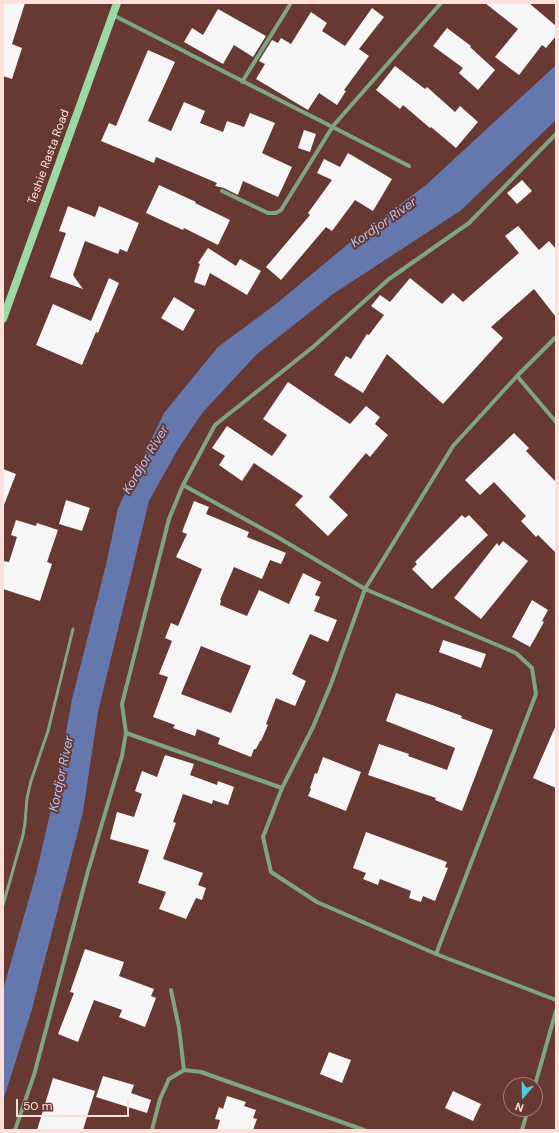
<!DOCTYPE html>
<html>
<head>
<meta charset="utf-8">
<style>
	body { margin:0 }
	#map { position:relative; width:559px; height:1133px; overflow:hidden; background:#683832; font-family:"DM Sans",sans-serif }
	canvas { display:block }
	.frame { position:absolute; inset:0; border:4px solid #fedfda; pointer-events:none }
	.north { position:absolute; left:503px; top:1077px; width:40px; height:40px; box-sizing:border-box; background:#683832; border:1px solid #a47b75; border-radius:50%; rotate:200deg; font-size:11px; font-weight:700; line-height:16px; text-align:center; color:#fedfda }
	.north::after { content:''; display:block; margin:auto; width:14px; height:18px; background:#53cadc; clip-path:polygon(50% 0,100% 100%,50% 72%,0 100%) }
	.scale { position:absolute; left:16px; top:1099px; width:113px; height:18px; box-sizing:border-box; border:2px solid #fedfda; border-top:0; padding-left:5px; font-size:12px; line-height:14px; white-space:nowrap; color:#fedfda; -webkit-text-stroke:3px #683832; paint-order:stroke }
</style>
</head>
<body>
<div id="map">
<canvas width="559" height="1133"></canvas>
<div class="frame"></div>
<div class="north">N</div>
<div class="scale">50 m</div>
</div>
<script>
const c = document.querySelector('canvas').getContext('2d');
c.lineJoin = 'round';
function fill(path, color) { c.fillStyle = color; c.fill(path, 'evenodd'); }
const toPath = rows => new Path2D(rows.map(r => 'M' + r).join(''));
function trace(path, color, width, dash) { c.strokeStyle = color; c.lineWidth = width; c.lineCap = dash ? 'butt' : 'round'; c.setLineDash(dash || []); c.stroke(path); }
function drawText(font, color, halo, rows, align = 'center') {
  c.font = font + ' "DM Sans",sans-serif'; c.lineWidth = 4; c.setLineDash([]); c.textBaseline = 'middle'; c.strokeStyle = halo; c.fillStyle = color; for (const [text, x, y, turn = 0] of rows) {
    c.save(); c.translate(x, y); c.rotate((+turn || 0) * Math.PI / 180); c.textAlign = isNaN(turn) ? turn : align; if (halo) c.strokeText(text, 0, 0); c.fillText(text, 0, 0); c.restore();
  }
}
fill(toPath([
	[556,65,556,120,460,211,333,294,257,354,203,412,178,449,149,501,98,712,83,812,32,1009,3,1101,3,990,36,874,56,788,72,699,106,565,118,508,164,413,218,347,276,304,348,244,426,185]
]), '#6578ae');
fill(toPath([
	[3,3,25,3,12,44,22,48,12,79,3,76],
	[485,3,529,3,556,26,556,36,546,48,542,45,519,75,495,57,518,29],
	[372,8,384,17,359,49,369,56,344,90,346,91,337,105,319,93,308,110,256,79,265,64,259,61,272,40,278,43,281,38,291,44,311,12,327,23,322,31,345,46],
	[218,9,266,36,253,57,234,45,223,64,184,42,192,28,203,35],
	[447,28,471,46,470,47,495,70,478,90,459,73,463,68,433,46],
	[148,50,175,62,148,121,171,131,184,102,205,111,200,123,223,132,227,121,244,127,250,113,275,123,262,153,292,167,278,197,243,181,238,195,224,188,215,186,217,183,156,157,154,163,101,141,109,123,116,126],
	[395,66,425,89,427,87,455,112,460,106,478,122,456,148,431,127,430,128,403,105,400,109,376,90],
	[304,130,316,134,310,152,298,148],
	[348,153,392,179,373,211,355,200,332,231,326,227,281,280,266,267,310,215,308,213,332,180,317,173,324,159,340,167],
	[522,180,532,191,517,204,507,193],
	[159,185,196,202,195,203,230,220,218,245,184,228,183,230,146,213],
	[68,206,95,217,99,206,139,223,127,252,120,249,118,254,85,241,73,275,83,289,50,277,66,233,59,231],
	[518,226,539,250,549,241,556,249,556,317,534,289,491,327,503,338,443,404,387,354,363,393,334,375,346,356,351,359,367,334,369,335,384,315,371,306,380,295,390,302,410,278,442,304,453,293,463,302,519,253,505,236],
	[208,248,236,266,240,259,261,271,247,295,210,273,205,286,194,282,200,264,198,263],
	[109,278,119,283,98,333,96,332,82,365,36,345,53,304,91,321],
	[174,297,195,310,183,331,161,318],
	[288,382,350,424,366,406,380,417,375,424,388,435,370,457,366,453,329,497,348,515,328,536,295,505,303,496,254,463,242,481,219,465,225,456,212,448,227,426,272,456,287,435,263,419],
	[514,433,529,448,526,451,556,482,556,553,538,535,536,537,521,521,526,516,494,482,480,495,465,480],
	[3,469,16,474,4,505,3,505],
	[66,500,90,508,82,531,59,524],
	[194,501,209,507,206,514,249,532,247,537,286,553,281,564,270,560,262,579,234,567,220,600,221,600,220,605,247,616,259,590,289,604,303,573,321,582,315,595,320,597,314,611,337,620,328,642,310,634,292,674,306,681,295,706,276,698,266,724,268,725,261,741,260,741,256,749,254,749,251,757,218,744,220,738,197,729,195,736,173,728,175,725,153,717,168,677,159,674,172,641,165,638,171,623,178,626,202,569,176,557,187,534,182,532],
	[201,646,251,666,231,713,181,694],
	[462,515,465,518,469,515,488,535,432,589,412,569,417,564,415,562],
	[16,520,36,526,37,523,58,530,47,562,52,564,40,601,3,589,3,561,9,562,17,537,11,535],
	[503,541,528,561,481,619,454,598,497,543,499,546],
	[532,600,548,610,542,621,544,622,530,647,512,637],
	[443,640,486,654,481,668,439,652],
	[396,693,432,705,462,716,461,718,493,730,462,811,435,800,436,798,368,775,379,744,409,754,408,756,447,770,455,748,386,721],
	[556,725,556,788,533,778],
	[165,755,194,764,190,775,217,785,218,781,234,787,228,805,213,800,212,804,183,794,173,822,176,823,163,859,203,873,198,885,206,888,202,900,196,898,186,919,159,909,166,892,138,883,149,850,110,839,117,812,134,817,142,794,135,791,142,771,157,777],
	[323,757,361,772,346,811,308,796,311,789,310,788,315,773,317,774],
	[366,832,447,862,445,867,448,868,435,901,423,896,421,902,409,898,411,891,380,879,378,885,363,879,366,873,353,868],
	[85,949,124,962,119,976,154,989,151,996,156,998,145,1027,119,1017,122,1010,94,1000,78,1042,58,1034,74,993,70,992],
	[329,1052,351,1060,342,1083,320,1074],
	[103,1076,134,1085,131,1093,151,1100,147,1113,96,1097],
	[53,1078,95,1091,83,1130,37,1130],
	[453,1091,481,1104,473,1121,445,1108],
	[227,1096,246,1102,244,1106,256,1110,253,1118,257,1119,253,1130,217,1130,220,1120,215,1119,219,1107,223,1109]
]), '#f6f6f6');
trace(toPath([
	[3,905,23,835,25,823,27,798,31,781,48,731,73,629]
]), '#7ea684', 3);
trace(toPath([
	[113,15,409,166],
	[242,82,291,3],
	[222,191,268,213,276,213,281,210,333,126,441,3],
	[556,337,517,376,453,446,365,589,331,684,313,727,282,788,263,837,271,872,317,902,436,954,556,1000],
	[517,376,556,422],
	[183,485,279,538,365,589,516,653,532,668,536,694,436,954],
	[126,733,282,788],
	[171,990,179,1028,184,1070],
	[535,1085,556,1011],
	[15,1130,34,1075,88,871,122,756,126,733,122,704,169,519,183,485,215,425,313,347,389,279,469,223,556,134],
	[152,1130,160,1099,169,1079,184,1070,201,1072,364,1130],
	[522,1130,528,1109]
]), '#7ea684', 4);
trace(toPath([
	[3,319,117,3]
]), '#9bdaa4', 8);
drawText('12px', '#fedfda', '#683832', [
	["Teshie Rasta Road",49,157,-70]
]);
drawText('italic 13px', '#b4c6f5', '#683832', [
	["Kordjor River",384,223,-35],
	["Kordjor River",146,460,-59],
	["Kordjor River",62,774,-78]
]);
</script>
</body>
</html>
